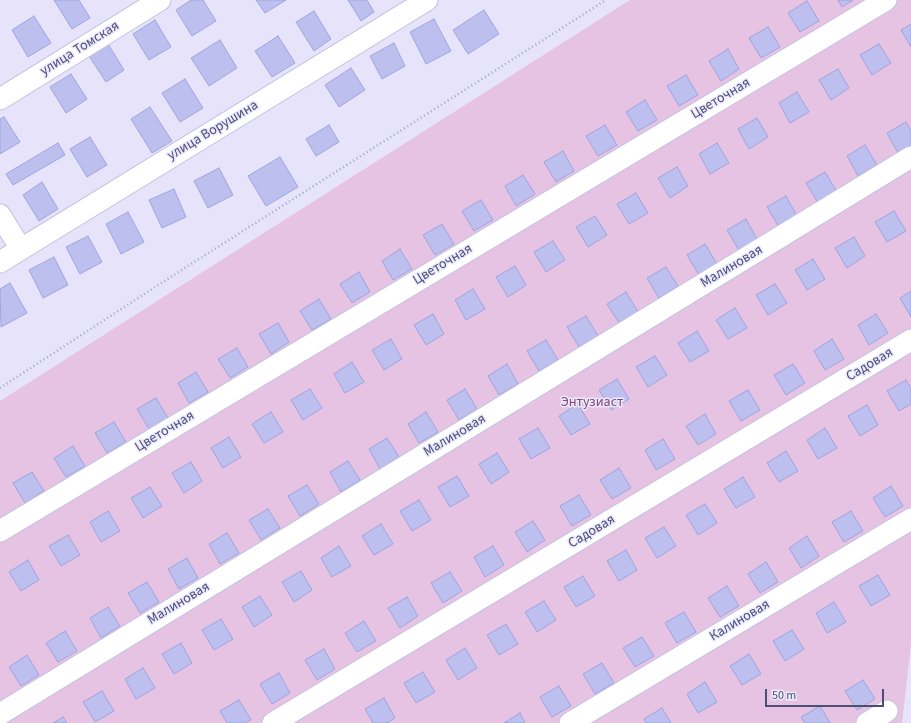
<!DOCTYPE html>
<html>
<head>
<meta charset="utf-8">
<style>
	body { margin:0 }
	#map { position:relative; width:911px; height:723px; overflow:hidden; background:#e6e3fa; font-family:"Source Sans 3",sans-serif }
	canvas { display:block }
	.scale { position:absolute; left:765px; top:689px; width:119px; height:18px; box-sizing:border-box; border:2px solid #4b4f71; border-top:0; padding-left:5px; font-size:12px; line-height:14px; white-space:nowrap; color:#4b4f71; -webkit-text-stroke:3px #ece9fe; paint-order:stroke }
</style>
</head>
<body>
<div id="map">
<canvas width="911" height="723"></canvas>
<div class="scale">50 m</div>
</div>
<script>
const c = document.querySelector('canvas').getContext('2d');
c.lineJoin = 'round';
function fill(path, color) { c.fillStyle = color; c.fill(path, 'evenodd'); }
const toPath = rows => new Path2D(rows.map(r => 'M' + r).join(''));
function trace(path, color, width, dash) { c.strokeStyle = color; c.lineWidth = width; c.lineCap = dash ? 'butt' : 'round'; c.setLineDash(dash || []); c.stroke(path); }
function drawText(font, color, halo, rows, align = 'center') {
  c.font = font + ' "Source Sans 3",sans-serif'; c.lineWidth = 3; c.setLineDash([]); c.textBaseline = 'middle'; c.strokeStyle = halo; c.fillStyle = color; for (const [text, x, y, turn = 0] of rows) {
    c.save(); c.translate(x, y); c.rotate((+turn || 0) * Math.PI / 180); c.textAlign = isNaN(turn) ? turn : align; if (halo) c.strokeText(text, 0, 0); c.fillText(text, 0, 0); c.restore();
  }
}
fill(toPath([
	[630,0,911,0,911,645,902,723,0,723,0,401]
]), '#e7c3e3');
const building = toPath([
	[54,0,79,0,90,18,72,29,54,0],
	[191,0,203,0,216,21,192,36,176,10,191,0],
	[256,0,286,0,265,13,256,0],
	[348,0,367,0,374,12,361,21,348,0],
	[838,0,853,0,842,7,838,0],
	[807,1,819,21,800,32,788,13,807,1],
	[484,10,499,34,468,54,453,30,484,10],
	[314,11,331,39,314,51,296,22,314,11],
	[34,16,51,43,28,57,12,30,34,16],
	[434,19,451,51,426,64,410,32,434,19],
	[155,20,171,47,149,60,133,34,155,20],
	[911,24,911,47,901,30,911,24],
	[768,27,780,47,761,58,749,38,768,27],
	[278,36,295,63,272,77,255,51,278,36],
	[220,40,237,68,209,86,191,58,220,40],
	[394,43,405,66,382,79,370,56,394,43],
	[108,44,124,70,106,82,89,56,108,44],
	[879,44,891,63,872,75,860,55,879,44],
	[728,49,739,69,721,81,709,61,728,49],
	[351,68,365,90,339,107,325,85,351,68],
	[838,69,849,88,831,100,819,80,838,69],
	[71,74,87,99,66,113,50,87,71,74],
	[686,75,698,95,679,106,667,86,686,75],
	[185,79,203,108,180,122,162,93,185,79],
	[797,92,809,112,790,123,779,103,797,92],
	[645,100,657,120,638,131,626,112,645,100],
	[150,107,172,141,152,153,131,119,150,107],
	[4,117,20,142,0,154,0,119,4,117],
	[757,118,768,137,749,149,738,129,757,118],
	[906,122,911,131,911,145,898,153,887,133,906,122],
	[329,125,339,142,316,156,306,139,329,125],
	[605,125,617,145,598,156,586,136,605,125],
	[90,137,107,165,87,177,70,149,90,137],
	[58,143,65,155,13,185,6,174,58,143],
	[717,143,729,163,710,174,699,154,717,143],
	[865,145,877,165,858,176,847,156,865,145],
	[563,151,574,171,556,182,544,162,563,151],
	[280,157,298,187,266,206,248,176,280,157],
	[677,167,688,186,670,198,658,178,677,167],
	[219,168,233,195,208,208,194,181,219,168],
	[825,172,837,192,818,203,806,183,825,172],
	[523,175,535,194,516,206,505,186,523,175],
	[42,182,58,209,39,221,23,195,42,182],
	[174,189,186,217,162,228,149,200,174,189],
	[636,193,648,213,629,224,617,204,636,193],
	[786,196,797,216,779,227,767,207,786,196],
	[481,200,493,220,474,231,462,211,481,200],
	[894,211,906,231,887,242,875,222,894,211],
	[128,212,144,242,121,254,106,224,128,212],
	[595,216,607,235,588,247,576,227,595,216],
	[746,219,757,239,739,250,727,230,746,219],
	[442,224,454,244,435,255,423,235,442,224],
	[88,236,102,262,80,274,66,247,88,236],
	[854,237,865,256,847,268,835,248,854,237],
	[553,241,565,260,546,272,534,252,553,241],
	[705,244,717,264,699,275,687,255,705,244],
	[400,249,412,269,393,280,382,261,400,249],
	[54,257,68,285,43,298,29,270,54,257],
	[813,259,825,279,807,290,795,270,813,259],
	[515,266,526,285,508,297,496,277,515,266],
	[666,267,678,286,659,298,647,278,666,267],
	[359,272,370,292,352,303,340,284,359,272],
	[10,283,27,313,1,327,0,289,10,283],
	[775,284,787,303,768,315,756,295,775,284],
	[473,289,485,309,466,320,455,300,473,289],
	[911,291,911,317,900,298,911,291],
	[626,292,638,312,619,323,607,304,626,292],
	[319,299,331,319,312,330,300,311,319,299],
	[735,308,747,328,728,339,716,320,735,308],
	[433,314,444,334,426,345,414,325,433,314],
	[876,314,888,333,869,345,858,325,876,314],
	[586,316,598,336,579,347,567,327,586,316],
	[278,323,289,342,271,354,259,334,278,323],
	[697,331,709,351,690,362,678,343,697,331],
	[391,339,402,359,384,370,372,350,391,339],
	[832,339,844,359,825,370,814,351,832,339],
	[546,340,558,360,539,371,527,351,546,340],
	[237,348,248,367,230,378,218,359,237,348],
	[655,356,667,375,648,387,636,367,655,356],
	[352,362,364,382,345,393,334,374,352,362],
	[507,364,518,384,499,395,488,376,507,364],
	[793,364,805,383,786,395,774,375,793,364],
	[196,372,208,392,189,403,178,383,196,372],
	[617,379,629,399,611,410,599,390,617,379],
	[906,380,911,388,911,404,899,411,887,391,906,380],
	[310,389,322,408,303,420,291,400,310,389],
	[465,389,477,409,459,420,447,400,465,389],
	[748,390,760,410,741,421,729,401,748,390],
	[156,398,168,418,149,429,137,409,156,398],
	[578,404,590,424,571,435,559,416,578,404],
	[867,405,878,425,860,436,848,416,867,405],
	[271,412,283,432,264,443,252,424,271,412],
	[426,412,438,432,419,443,408,424,426,412],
	[705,414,716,434,698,445,686,426,705,414],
	[114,422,126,442,107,453,95,433,114,422],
	[538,428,550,448,531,459,519,439,538,428],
	[825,428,837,448,818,459,807,440,825,428],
	[229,437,241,457,223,468,211,448,229,437],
	[387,438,399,457,380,469,369,449,387,438],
	[663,439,675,459,656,470,645,450,663,439],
	[73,446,85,466,66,477,54,458,73,446],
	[786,451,798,471,779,482,767,463,786,451],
	[497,453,509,472,491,484,479,464,497,453],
	[348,461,360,480,341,492,330,472,348,461],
	[191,462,202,481,184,493,172,473,191,462],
	[619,468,631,488,612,499,600,480,619,468],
	[32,472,44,491,25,503,13,483,32,472],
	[457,476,469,496,450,507,438,487,457,476],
	[743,477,755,497,736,508,724,489,743,477],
	[307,485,319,504,300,516,288,496,307,485],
	[891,486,903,506,885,517,873,498,891,486],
	[150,487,162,506,143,518,131,498,150,487],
	[579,495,591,515,572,526,560,506,579,495],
	[419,500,431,520,412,531,400,511,419,500],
	[705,504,717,523,698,535,686,515,705,504],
	[268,509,280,528,261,540,249,520,268,509],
	[108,511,120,531,101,542,90,522,108,511],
	[851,511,863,531,844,542,832,522,851,511],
	[533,521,545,540,527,552,515,532,533,521],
	[381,524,393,544,374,555,362,536,381,524],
	[664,527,676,546,657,558,645,538,664,527],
	[227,533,239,553,220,564,209,544,227,533],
	[68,535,80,555,61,566,49,546,68,535],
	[807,536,819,556,801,568,789,548,807,536],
	[339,546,351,566,332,577,321,558,339,546],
	[493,546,504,565,485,577,474,557,493,546],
	[626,550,637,570,619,581,607,561,626,550],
	[187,558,198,578,179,589,168,569,187,558],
	[28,560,39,580,21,591,9,572,28,560],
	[766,562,778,582,760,593,748,574,766,562],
	[301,571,312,590,294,602,282,582,301,571],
	[450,572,462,591,443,603,431,583,450,572],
	[878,575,890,595,871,606,859,586,878,575],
	[583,576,595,596,576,607,564,587,583,576],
	[147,582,159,602,140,613,128,593,147,582],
	[727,586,739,606,720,617,708,598,727,586],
	[260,596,272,615,254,627,242,607,260,596],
	[407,597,418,616,400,628,388,608,407,597],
	[544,601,556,620,537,632,525,612,544,601],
	[834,602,846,622,827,633,816,613,834,602],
	[108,607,120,626,101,638,90,618,108,607],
	[684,612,696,632,677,643,665,623,684,612],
	[221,619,233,639,214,650,202,630,221,619],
	[364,621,376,641,357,652,345,633,364,621],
	[506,624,518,644,499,655,487,635,506,624],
	[792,630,804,649,785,661,773,641,792,630],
	[65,631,77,651,58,662,46,643,65,631],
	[642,637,654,656,635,667,623,648,642,637],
	[181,643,192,663,174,674,162,654,181,643],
	[465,648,477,668,458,680,446,660,465,648],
	[324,649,335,669,317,680,305,660,324,649],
	[749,654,761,674,742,685,730,666,749,654],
	[27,655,39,675,21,686,9,667,27,655],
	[602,663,614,683,595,694,583,674,602,663],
	[143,668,155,688,136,699,125,679,143,668],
	[423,672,435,692,416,703,404,683,423,672],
	[279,673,290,693,272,704,260,684,279,673],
	[863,680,875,699,857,710,845,691,863,680],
	[705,682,717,702,698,713,687,694,705,682],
	[559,686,571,706,552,717,540,697,559,686],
	[102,691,114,711,95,722,83,702,102,691],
	[384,698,395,718,387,723,373,723,365,709,384,698],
	[239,700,251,720,245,723,227,723,220,711,239,700],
	[820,706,830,723,805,723,801,717,820,706],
	[662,708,671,723,646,723,644,719,662,708],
	[520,713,525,723,504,723,520,713],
	[63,717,67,723,53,723,63,717]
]);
fill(building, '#bdc0ee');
trace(building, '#9ea4df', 1);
const minor = toPath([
	[0,99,160,0],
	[0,215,21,249],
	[0,262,427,0],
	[0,531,886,0],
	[0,714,911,157],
	[273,723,911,340],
	[570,723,911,519],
	[867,723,887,711]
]);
trace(minor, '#c3c2e0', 23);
trace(toPath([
	[0,388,155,287,606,0]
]), '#a0a5d2', 2.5, [1, 3]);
trace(minor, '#fff', 21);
drawText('14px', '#4b4f71', '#ece9fe', [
	["улица Томская",80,49,-32],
	["Цветочная",721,99,-31],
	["улица Ворушина",213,131,-31],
	["Цветочная",443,265,-31],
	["Малиновая",732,267,-31],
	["Садовая",870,365,-31],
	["Цветочная",165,432,-31],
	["Малиновая",455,436,-31],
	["Садовая",592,532,-31],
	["Малиновая",179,604,-31],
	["Калиновая",740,621,-31]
]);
drawText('14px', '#814974', '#ece9fe', [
	["Энтузиаст",592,403]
]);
</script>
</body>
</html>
